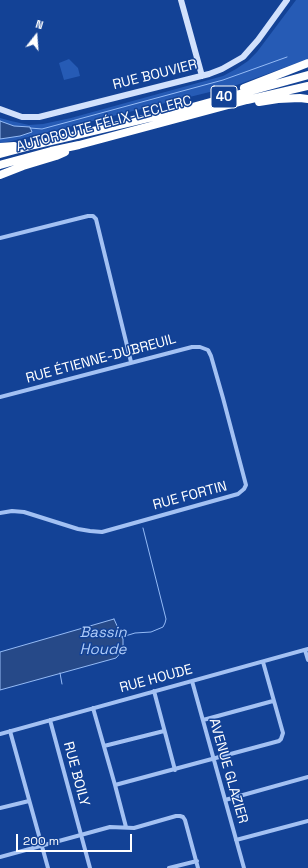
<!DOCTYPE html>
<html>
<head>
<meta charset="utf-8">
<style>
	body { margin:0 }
	#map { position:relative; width:308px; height:868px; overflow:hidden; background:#134296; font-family:"Space Grotesk",sans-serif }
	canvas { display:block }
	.north { position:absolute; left:16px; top:16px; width:40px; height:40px; -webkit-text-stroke:3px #134296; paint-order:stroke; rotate:17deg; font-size:11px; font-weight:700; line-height:16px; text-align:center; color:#fff }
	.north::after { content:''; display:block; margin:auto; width:14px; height:18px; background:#fff; clip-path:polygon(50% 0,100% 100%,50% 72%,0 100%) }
	.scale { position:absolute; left:16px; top:834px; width:116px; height:18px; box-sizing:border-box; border:2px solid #fff; border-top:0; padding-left:5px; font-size:12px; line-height:14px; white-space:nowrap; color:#fff; -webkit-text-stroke:3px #134296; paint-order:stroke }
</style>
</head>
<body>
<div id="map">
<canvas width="308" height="868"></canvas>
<div class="north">N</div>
<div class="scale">200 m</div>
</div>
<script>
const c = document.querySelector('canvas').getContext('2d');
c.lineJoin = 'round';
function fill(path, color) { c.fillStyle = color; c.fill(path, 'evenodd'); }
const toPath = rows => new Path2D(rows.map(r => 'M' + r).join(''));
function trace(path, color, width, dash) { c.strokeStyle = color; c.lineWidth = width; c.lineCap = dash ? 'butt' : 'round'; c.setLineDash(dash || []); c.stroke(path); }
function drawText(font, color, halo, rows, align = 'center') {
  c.font = font + ' "Space Grotesk",sans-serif'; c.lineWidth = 3; c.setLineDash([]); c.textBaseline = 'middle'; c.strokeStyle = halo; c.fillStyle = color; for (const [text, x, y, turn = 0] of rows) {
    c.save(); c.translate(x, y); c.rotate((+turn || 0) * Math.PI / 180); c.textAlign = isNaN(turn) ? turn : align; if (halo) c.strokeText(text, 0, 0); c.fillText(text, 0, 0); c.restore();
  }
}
fill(toPath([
	[296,0,308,0,308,59,234,86,12,141,0,143,0,118,11,121,29,125,43,124,71,118,223,76,236,69,248,61,257,52],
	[69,59,78,68,80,76,64,80,59,63]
]), '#265bb5');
const water = toPath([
	[0,121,14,126,30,127,32,132,20,136,0,139,0,121],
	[114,619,123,639,123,650,116,658,0,690,0,652,114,619]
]);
fill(water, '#264988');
trace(water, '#95bbf6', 1);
trace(toPath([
	[30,128,42,129,223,80,287,57],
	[122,637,135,633,151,632,163,627,165,623,166,619,143,528],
	[60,673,62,684]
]), '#95bbf6', 1);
trace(toPath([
	[0,238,88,216,93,216,96,219,131,362],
	[0,397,192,347,200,347,208,350,211,356,223,398,246,485,244,489,238,494,102,532,90,531,78,529,24,512,12,511,0,513],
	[305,650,308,660],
	[192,681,244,868],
	[154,691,175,770],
	[93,708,115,785,126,827],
	[50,720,90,868],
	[203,720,273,701],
	[10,731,48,868],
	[0,734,308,649],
	[104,746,164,731],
	[115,785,279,741,281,739,283,733,263,662],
	[225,800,308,777],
	[0,808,29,801],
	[236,840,308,821],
	[0,857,110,827,134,828,176,816,180,816,183,817,185,820,198,868],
	[169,868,197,861]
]), '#a3c1f3', 4);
trace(toPath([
	[181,0,202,76],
	[0,109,22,117,39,117,209,74,222,69,243,57,258,40,287,0]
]), '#d2e1fc', 6);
trace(toPath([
	[244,88,308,63],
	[259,102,278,99,300,98,308,99],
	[0,147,14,146],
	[0,154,34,145,178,111,308,75],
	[0,165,51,151,79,145,247,100,308,86],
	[0,175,23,166,56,156,65,152]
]), '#fff', 8);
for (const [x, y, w] of [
	[224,97,26]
]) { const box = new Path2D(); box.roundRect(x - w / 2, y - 11, w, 22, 3); c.fillStyle = '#134296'; c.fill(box); trace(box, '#fff', 1); }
drawText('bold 13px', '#fff', null, [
	["40",224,97]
]);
drawText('14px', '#fff', '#134296', [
	["RUE BOUVIER",155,75,-14],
	["AUTOROUTE FÉLIX-LECLERC",104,124,-15],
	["RUE ÉTIENNE-DUBREUIL",101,359,-15],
	["RUE FORTIN",190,496,-15],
	["RUE HOUDE",156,679,-15],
	["AVENUE GLAZIER",228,771,74],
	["RUE BOILY",76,774,75]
]);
drawText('italic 15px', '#afccf9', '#134296', [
	["Bassin",103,633],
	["Houde",103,650]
]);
</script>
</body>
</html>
